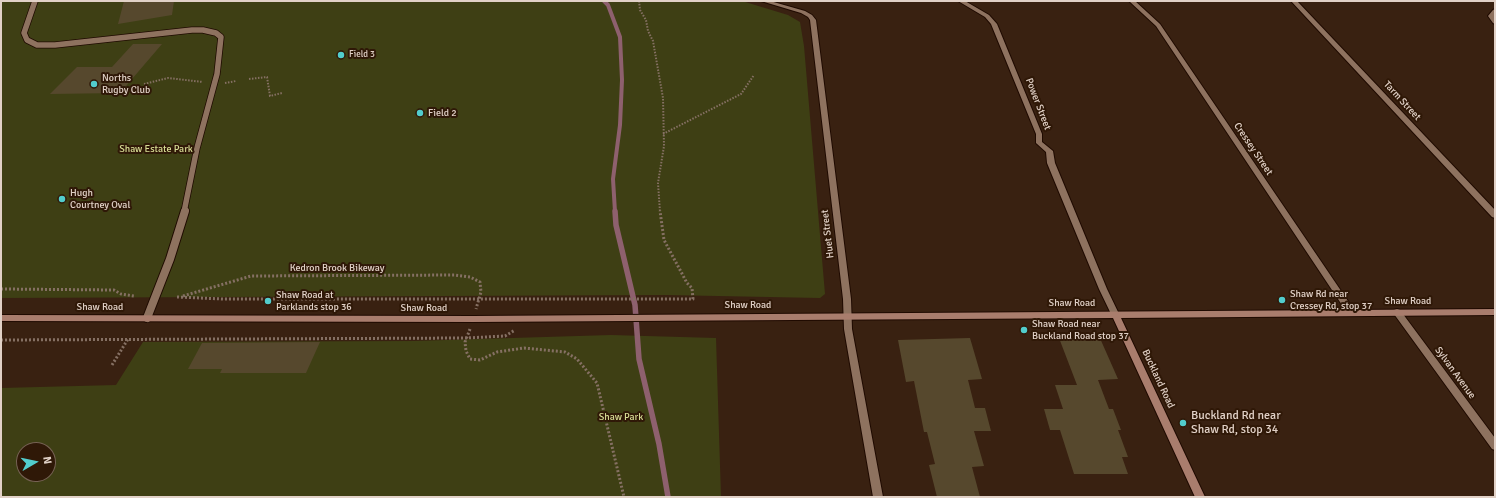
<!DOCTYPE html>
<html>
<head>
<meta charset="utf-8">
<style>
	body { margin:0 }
	#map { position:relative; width:1496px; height:498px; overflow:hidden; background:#392111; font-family:Signika,sans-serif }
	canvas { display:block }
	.frame { position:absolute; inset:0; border:2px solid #e1d1c7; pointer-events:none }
	.north { position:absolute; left:16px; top:442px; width:40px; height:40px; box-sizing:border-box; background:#2f1807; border:1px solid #766254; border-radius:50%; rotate:81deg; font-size:11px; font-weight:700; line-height:16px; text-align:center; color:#e1d1c7 }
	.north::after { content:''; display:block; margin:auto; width:14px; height:18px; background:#52cdcd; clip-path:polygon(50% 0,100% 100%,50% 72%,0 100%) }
</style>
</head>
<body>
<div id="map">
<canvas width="1496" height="498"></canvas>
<div class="frame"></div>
<div class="north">N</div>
</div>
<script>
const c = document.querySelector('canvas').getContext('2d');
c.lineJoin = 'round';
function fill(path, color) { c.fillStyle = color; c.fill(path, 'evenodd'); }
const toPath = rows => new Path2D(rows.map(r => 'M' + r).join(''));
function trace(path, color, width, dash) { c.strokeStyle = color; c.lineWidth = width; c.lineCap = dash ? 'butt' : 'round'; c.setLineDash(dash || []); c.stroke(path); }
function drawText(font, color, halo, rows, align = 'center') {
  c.font = font + ' Signika,sans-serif'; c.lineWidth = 4; c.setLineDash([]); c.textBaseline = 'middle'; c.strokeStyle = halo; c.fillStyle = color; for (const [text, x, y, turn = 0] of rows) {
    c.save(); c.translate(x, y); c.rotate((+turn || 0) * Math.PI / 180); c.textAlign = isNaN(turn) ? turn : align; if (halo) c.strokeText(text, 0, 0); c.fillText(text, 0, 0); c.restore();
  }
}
fill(toPath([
	[1,1,742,1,788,15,800,22,804,46,825,294,820,298,666,295,1,298],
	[611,335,716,338,721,497,1,497,1,388,116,385,143,342,413,341],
	[24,450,48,450,48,474,24,474]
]), '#3e3f14');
trace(toPath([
	[604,1,608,5,620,37,622,80,620,125,613,179,615,212]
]), '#8e606e', 4);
trace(toPath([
	[615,211,616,225,635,305,639,359,659,444,668,497]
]), '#8e606e', 5.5);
fill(toPath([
	[124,1,174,1,172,15,118,24],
	[133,44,162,44,120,93,50,94,77,67,112,67],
	[1099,336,1118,379,1098,380,1109,409,1113,409,1121,430,1118,430,1128,457,1122,457,1128,474,1074,474,1060,430,1050,430,1044,409,1063,409,1055,385,1077,385,1059,338],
	[970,338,982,379,968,380,975,408,985,408,991,431,974,431,984,466,972,467,980,497,937,497,929,465,935,464,927,432,924,432,914,381,906,382,898,340],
	[320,342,306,373,220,373,222,369,188,369,202,343]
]), '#56482d');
const laneFar1 = toPath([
	[35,1,24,33,27,40,37,45,55,45,192,30,203,30,216,33,221,37,217,74,197,148,184,212]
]);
const lane = toPath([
	[147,318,170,259,185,211]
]);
const street = toPath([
	[761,1,770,1,805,11,812,15,816,20,851,299,852,329,883,497,873,497,844,329,843,299,810,20,808,17,801,13,761,1],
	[958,1,965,1,989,15,997,24,1042,134,1042,142,1053,151,1055,163,1107,289,1119,314,1118,316,1112,316,1099,289,1047,163,1046,152,1036,143,1036,134,991,24,985,17,958,1],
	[1129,1,1135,1,1160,24,1354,310,1355,312,1354,314,1348,314,1156,26,1129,1],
	[1291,1,1297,1,1495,210,1495,218,1492,217,1291,1],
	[1495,9,1494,16,1495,24,1493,23,1488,16,1493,10,1495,9],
	[1397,309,1400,310,1495,438,1495,450,1492,449,1394,314,1393,312,1394,310,1397,309]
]);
const secondary = toPath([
	[1495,309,1495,315,1121,318,1205,497,1195,497,1113,318,473,322,1,321,1,315,473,316,1495,309]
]);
trace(laneFar1, '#1f0a00', 7);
trace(lane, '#1f0a00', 10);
trace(street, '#1f0a00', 2);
trace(secondary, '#1f0a00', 2);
trace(toPath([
	[639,1,640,10,646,20,648,31,653,41,663,98,664,146,658,183,660,212],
	[249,79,267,77,270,96,282,93],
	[225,83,236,81],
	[144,84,168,78,203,82],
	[663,134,741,94,754,75]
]), '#857063', 2, [1.5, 1.5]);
trace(toPath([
	[1,289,114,290,121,294,134,296],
	[183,296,251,276,455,275,470,277,480,282,481,292,476,309],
	[177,297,223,299,693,299,692,288,687,283,664,240,660,211],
	[470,329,465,342,466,351,470,359,480,360,497,352,524,348,565,352,577,359,597,383,624,497],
	[1,340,466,338,505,336,515,330],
	[112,365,128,339]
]), '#857063', 3, [2, 2]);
trace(laneFar1, '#8e725f', 5.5);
trace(lane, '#8e725f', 8);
fill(street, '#8e725f');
fill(secondary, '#a97d6d');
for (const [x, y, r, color] of [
	[341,55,4,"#52cdcd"],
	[94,84,4,"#52cdcd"],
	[420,113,4,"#52cdcd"],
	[62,199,4,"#52cdcd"],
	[1282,300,4,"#52cdcd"],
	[268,301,4,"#52cdcd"],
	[1024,330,4,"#52cdcd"],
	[1183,423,4,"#52cdcd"]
]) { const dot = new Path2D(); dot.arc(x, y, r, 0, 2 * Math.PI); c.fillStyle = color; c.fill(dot); trace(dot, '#2f1807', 1.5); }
drawText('9px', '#e1d1c7', '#2f1807', [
	["Field 3",349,55]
], 'left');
drawText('10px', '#e1d1c7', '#2f1807', [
	["Norths",102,78],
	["Rugby Club",102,90],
	["Field 2",428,113],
	["Hugh",70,193],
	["Courtney Oval",70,205],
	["Shaw Rd near",1290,294],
	["Cressey Rd, stop 37",1290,306],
	["Shaw Road at",276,295],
	["Parklands stop 36",276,307],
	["Shaw Road near",1032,324],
	["Buckland Road stop 37",1032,336]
], 'left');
drawText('10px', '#e1d1c7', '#2f1807', [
	["Tarm Street",1402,101,47],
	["Power Street",1038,104,69],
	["Cressey Street",1253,149,56],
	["Huet Street",828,234,-97],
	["Kedron Brook Bikeway",337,268],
	["Shaw Road",1408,301],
	["Shaw Road",1072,303],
	["Shaw Road",748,305],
	["Shaw Road",100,307],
	["Shaw Road",424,308],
	["Sylvan Avenue",1455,373,54],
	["Buckland Road",1158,379,65]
]);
drawText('10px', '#d7dc94', '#2f1807', [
	["Shaw Estate Park",156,149],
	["Shaw Park",621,417]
]);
drawText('12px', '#e1d1c7', '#2f1807', [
	["Buckland Rd near",1191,416],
	["Shaw Rd, stop 34",1191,430]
], 'left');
</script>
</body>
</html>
